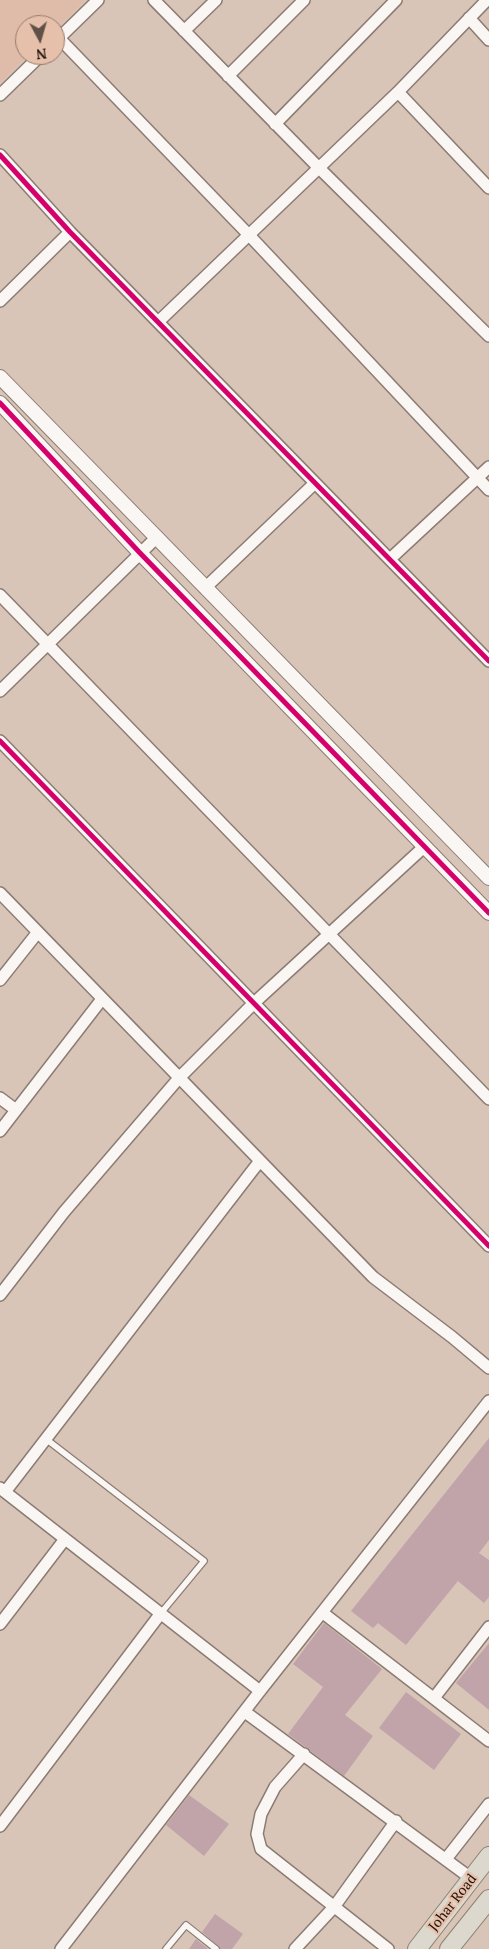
<!DOCTYPE html>
<html>
<head>
<meta charset="utf-8">
<style>
	body { margin:0 }
	#map { position:relative; width:489px; height:1949px; overflow:hidden; background:#d9c4b8; font-family:"PT Serif",serif }
	canvas { display:block }
	.north { position:absolute; left:15px; top:15px; width:50px; height:50px; box-sizing:border-box; background:#e6c0ab; border:1px solid #967a6b; border-radius:50%; rotate:174deg; font-size:14px; font-weight:700; line-height:20px; text-align:center; color:#1f120a }
	.north::after { content:''; display:block; margin:auto; width:18px; height:22px; background:#605047; clip-path:polygon(50% 0,100% 100%,50% 72%,0 100%) }
</style>
</head>
<body>
<div id="map">
<canvas width="489" height="1949"></canvas>
<div class="north">N</div>
</div>
<script>
const c = document.querySelector('canvas').getContext('2d');
c.lineJoin = 'round';
function fill(path, color) { c.fillStyle = color; c.fill(path, 'evenodd'); }
const toPath = rows => new Path2D(rows.map(r => 'M' + r).join(''));
function trace(path, color, width, dash) { c.strokeStyle = color; c.lineWidth = width; c.lineCap = dash ? 'butt' : 'round'; c.setLineDash(dash || []); c.stroke(path); }
function drawText(font, color, halo, rows, align = 'center') {
  c.font = font + ' "PT Serif",serif'; c.lineWidth = 4.5; c.setLineDash([]); c.textBaseline = 'middle'; c.strokeStyle = halo; c.fillStyle = color; for (const [text, x, y, turn = 0] of rows) {
    c.save(); c.translate(x, y); c.rotate((+turn || 0) * Math.PI / 180); c.textAlign = isNaN(turn) ? turn : align; if (halo) c.strokeText(text, 0, 0); c.fillText(text, 0, 0); c.restore();
  }
}
fill(toPath([
	[0,0,86,0,55,30,55,25,25,25,25,55,29,55,0,83]
]), '#debca9');
fill(toPath([
	[489,1438,489,1540,479,1553,489,1560,489,1597,484,1603,458,1581,406,1645,378,1623,373,1628,351,1611],
	[324,1623,382,1669,345,1715,373,1736,344,1776,288,1734,323,1687,293,1664],
	[489,1643,489,1710,456,1683],
	[406,1692,461,1734,434,1770,379,1728],
	[189,1795,229,1824,204,1856,166,1825],
	[215,1914,243,1934,232,1949,221,1949,202,1932],
	[196,1939,208,1949,189,1949]
]), '#c1a4a9');
const service = toPath([
	[46,1439,204,1561,161,1613],
	[166,1949,186,1925,216,1949]
]);
const minor = toPath([
	[154,0,319,168,489,336],
	[469,18,489,40],
	[184,31,216,0],
	[59,38,248,234,489,490],
	[55,42,98,0],
	[228,76,304,0],
	[398,92,489,188],
	[0,95,41,55],
	[275,124,396,0],
	[0,155,70,232,489,661],
	[0,301,70,232],
	[158,322,398,92,487,0],
	[390,559,489,467],
	[205,588,315,483],
	[0,595,489,1099],
	[0,691,157,537],
	[0,741,489,1246],
	[0,893,373,1277,452,1337,489,1368],
	[0,980,38,932],
	[0,1098,16,1110],
	[0,1131,102,999],
	[0,1295,64,1212,179,1078,254,1003,425,846],
	[0,1488,260,1691],
	[5,1492,259,1162],
	[323,1613,489,1741],
	[0,1624,65,1539],
	[434,1698,489,1627],
	[245,1712,472,1879],
	[304,1754,275,1787,261,1814,257,1834,261,1849,388,1949],
	[0,1826,161,1613],
	[446,1859,489,1804],
	[61,1949,260,1691,489,1401],
	[295,1949,334,1907,396,1821]
]);
const tertiary = toPath([
	[0,377,489,878],
	[0,403,140,553,489,913]
]);
const primary = toPath([
	[417,1949,489,1856],
	[449,1949,489,1899]
]);
trace(service, '#8b7c73', 8);
trace(minor, '#8b7c73', 14);
trace(tertiary, '#8b7c73', 16);
trace(primary, '#8d826f', 20);
trace(service, '#f9f6f4', 5.5);
trace(minor, '#f9f6f4', 11);
trace(tertiary, '#f9f6f4', 14);
trace(primary, '#dcd8ce', 18);
trace(toPath([
	[0,155,70,232,489,661],
	[0,403,140,553,489,913],
	[0,741,489,1246]
]), '#d6006c', 5);
drawText('14px', '#1f120a', '#e6c0ab', [
	["Johar Road",453,1903,-52]
]);
</script>
</body>
</html>
